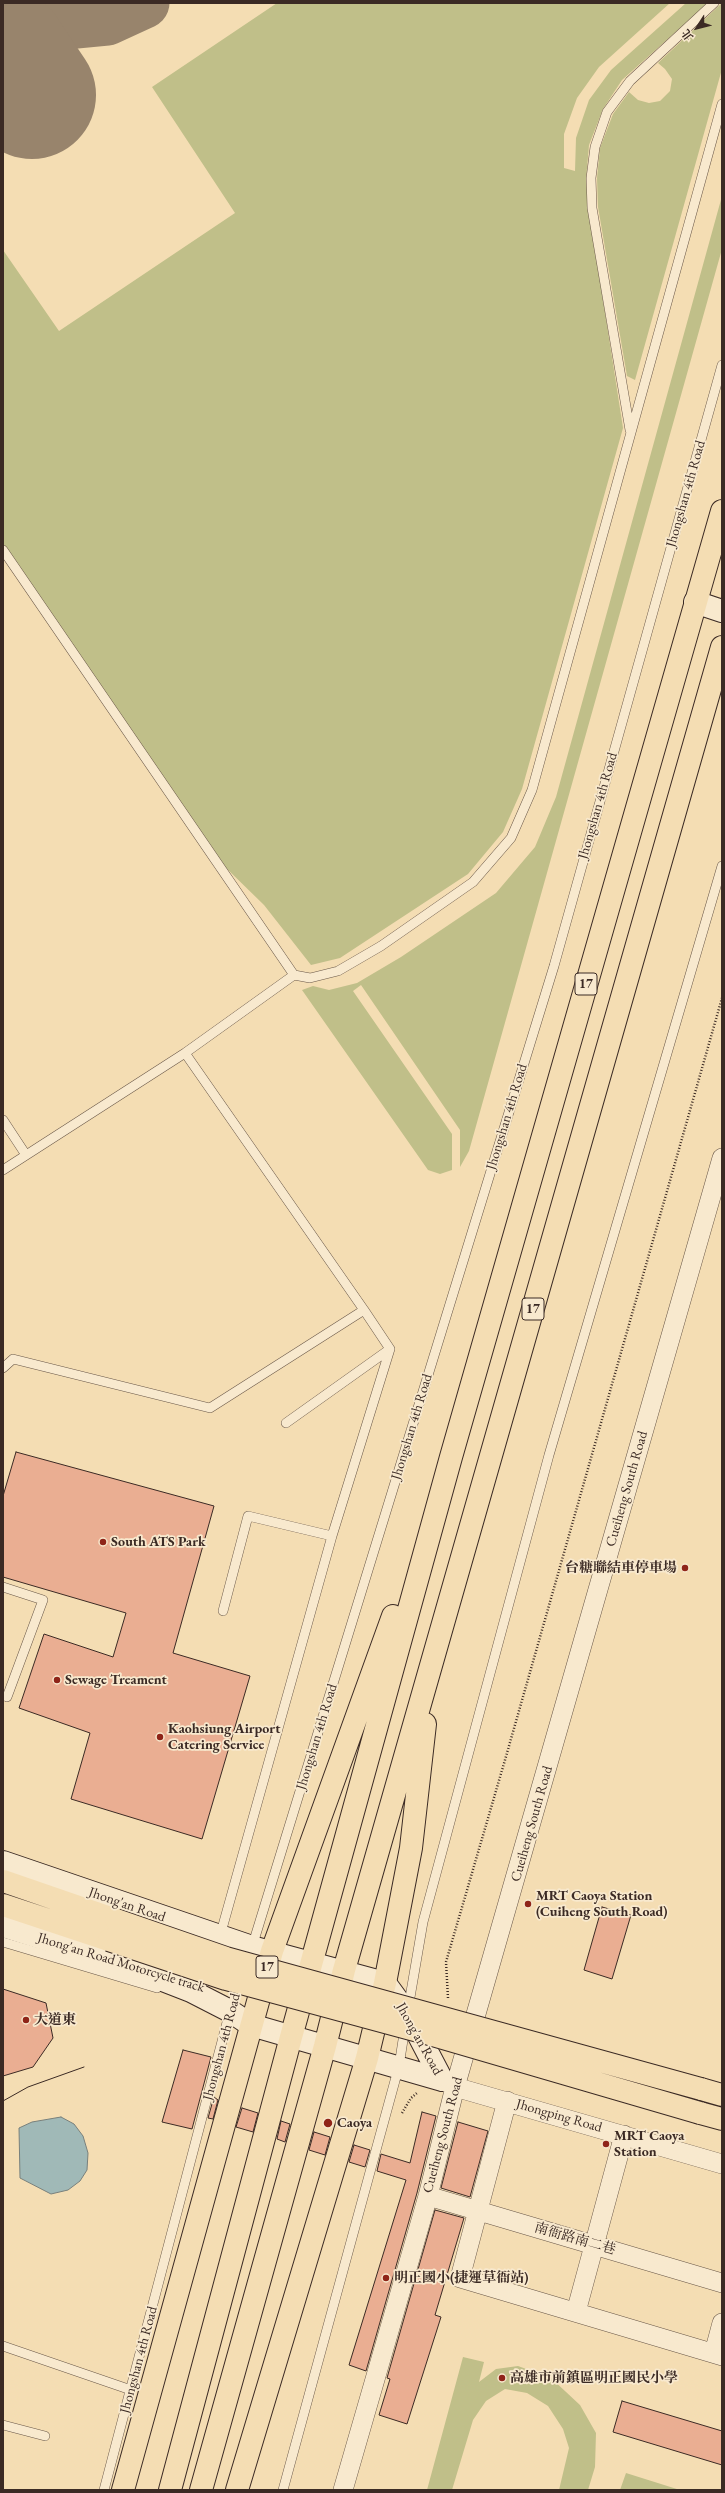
<!DOCTYPE html>
<html>
<head>
<meta charset="utf-8">
<style>
	body { margin:0 }
	#map { position:relative; width:725px; height:2493px; overflow:hidden; background:#f4ddb3; font-family:"EB Garamond","Noto Serif TC",serif }
	canvas { display:block }
	.frame { position:absolute; inset:0; border:4px solid #3b2a24; pointer-events:none }
	.north { position:absolute; left:677px; top:8px; width:40px; height:40px; -webkit-text-stroke:3px #f8e9ce; paint-order:stroke; rotate:234deg; font-size:11px; font-weight:700; line-height:16px; text-align:center; color:#3b2a24 }
	.north::after { content:''; display:block; margin:auto; width:14px; height:18px; background:#3b2a24; clip-path:polygon(50% 0,100% 100%,50% 72%,0 100%) }
</style>
</head>
<body>
<div id="map">
<canvas width="725" height="2493"></canvas>
<div class="frame"></div>
<div class="north">北</div>
</div>
<script>
const c = document.querySelector('canvas').getContext('2d');
c.lineJoin = 'round';
function fill(path, color) { c.fillStyle = color; c.fill(path, 'evenodd'); }
const toPath = rows => new Path2D(rows.map(r => 'M' + r).join(''));
function trace(path, color, width, dash) { c.strokeStyle = color; c.lineWidth = width; c.lineCap = dash ? 'butt' : 'round'; c.setLineDash(dash || []); c.stroke(path); }
function drawText(font, color, halo, rows, align = 'center') {
  c.font = font + ' "EB Garamond","Noto Serif TC",serif'; c.lineWidth = 3.5; c.setLineDash([]); c.textBaseline = 'middle'; c.strokeStyle = halo; c.fillStyle = color; for (const [text, x, y, turn = 0] of rows) {
    c.save(); c.translate(x, y); c.rotate((+turn || 0) * Math.PI / 180); c.textAlign = isNaN(turn) ? turn : align; if (halo) c.strokeText(text, 0, 0); c.fillText(text, 0, 0); c.restore();
  }
}
fill(toPath([
	[277,3,670,3,599,67,577,98,564,134,564,168,575,171,576,138,589,100,611,70,686,3,708,3,622,80,603,109,589,145,586,180,589,209,623,428,522,789,503,832,468,874,340,958,311,965,264,905,223,865,3,544,3,250,59,331,235,213,152,87],
	[722,3,722,69,635,380,627,376,598,207,597,178,600,148,613,114,629,92,638,100,649,103,660,101,670,91,672,79,665,69,658,63],
	[722,196,722,249,469,1151,460,1167,460,1130,361,985,353,991,452,1134,452,1170,440,1174,428,1170,302,990,313,986,329,990,357,983,401,957,496,893,535,847,556,797],
	[463,2357,484,2362,479,2382,496,2369,518,2366,551,2378,580,2405,596,2433,595,2467,588,2490,559,2490,569,2448,563,2429,548,2406,527,2393,505,2389,486,2401,473,2420,452,2490,427,2490],
	[626,2473,680,2490,620,2490]
]), '#c0bf89');
const water = toPath([
	[61,2117,74,2124,83,2136,88,2153,87,2170,80,2181,68,2190,51,2194,20,2178,19,2128,32,2122,61,2117]
]);
fill(water, '#a0b9b7');
trace(water, '#78807c', 1);
trace(toPath([
	[3,6,55,25,107,20,144,3]
]), '#98846c', 51);
trace(toPath([
	[3,52,32,95]
]), '#98846c', 128);
const building = toPath([
	[16,1452,214,1506,173,1653,250,1676,202,1839,71,1799,90,1733,19,1708,44,1634,113,1657,126,1613,3,1577,3,1496,16,1452],
	[602,1907,631,1915,612,1979,584,1970,602,1907],
	[3,1989,46,2003,53,2038,33,2067,3,2076,3,1989],
	[183,2050,211,2057,192,2129,162,2122,183,2050],
	[214,2097,218,2100,213,2119,208,2118,214,2097],
	[242,2108,258,2113,253,2132,236,2127,242,2108],
	[422,2112,436,2116,417,2193,366,2371,349,2365,406,2180,377,2171,381,2154,410,2163,422,2112],
	[281,2121,290,2124,285,2142,277,2139,281,2121],
	[458,2122,488,2131,470,2197,441,2188,458,2122],
	[314,2132,330,2137,325,2155,309,2150,314,2132],
	[354,2145,370,2150,365,2167,349,2162,354,2145],
	[435,2210,464,2218,435,2315,441,2317,407,2424,379,2415,390,2379,387,2378,435,2210],
	[622,2401,722,2431,722,2465,613,2432,622,2401]
]);
fill(building, '#eaae92');
trace(building, '#3b2a24', 1);
const lane = toPath([
	[630,430,592,208,591,178,595,147,607,112,630,81,714,3],
	[3,550,294,975,310,978,338,971,381,946,473,882,511,838,532,790,722,104],
	[185,1053,364,1310],
	[3,1120,26,1155],
	[3,1170,185,1053,294,975],
	[3,1368,13,1359,210,1408,364,1310,390,1349],
	[286,1423,390,1349],
	[3,1587,43,1600,7,1697],
	[223,1611,248,1516,332,1536],
	[220,1936,332,1536,390,1349],
	[3,1942,157,1988],
	[252,1947,554,966,722,365],
	[408,2009,423,1922,549,1455,722,866],
	[3,2346,131,2390],
	[3,2425,45,2436],
	[104,2490,230,2011,240,1982],
	[283,2490,399,2066,405,2027]
]);
const street = toPath([
	[444,2081,455,2087,722,2164],
	[507,2101,460,2278,722,2356],
	[428,2196,722,2283],
	[576,2312,624,2135],
	[714,2353,722,2323],
	[343,2490,428,2196,455,2087,722,1158]
]);
const secondary = toPath([
	[695,602,722,611],
	[3,1862,252,1947,385,1983,407,2013,442,2080],
	[3,1926,114,1961,191,1991,230,2011,251,2025,442,2080]
]);
const primary = toPath([
	[123,2490,272,1951,393,1616],
	[170,2490,291,2037,451,1457,722,511],
	[201,2490,325,2046,344,1970,722,647],
	[237,2490,367,2058,385,1983,411,1848,425,1724]
]);
const highway = toPath([
	[3,1881,116,1920],
	[3,1905,109,1940],
	[701,2089,722,2095],
	[700,2113,722,2119]
]);
trace(lane, '#695748', 10);
trace(street, '#695748', 20);
trace(secondary, '#3b2a24', 24);
trace(primary, '#3b2a24', 24);
trace(highway, '#3b2a24', 24);
trace(toPath([
	[448,1998,446,1962,505,1760,722,998],
	[402,2113,411,2098,417,2093]
]), '#3b2a24', 2.5, [1, 2]);
trace(lane, '#f8e9ce', 9);
trace(street, '#f8e9ce', 19);
trace(secondary, '#f8e9ce', 22);
trace(primary, '#f4ddb3', 22);
trace(highway, '#f4ddb3', 22);
trace(toPath([
	[3,2101,28,2087,84,2067]
]), '#3b2a24', 1);
const highwayBridge = toPath([
	[116,1920,226,1958,701,2089],
	[109,1940,226,1979,429,2034,700,2113]
]);
trace(highwayBridge, '#3b2a24', 24, []);
trace(highwayBridge, '#f4ddb3', 22);
for (const [x, y, r, color] of [
	[103,1542,4,"#8f2418"],
	[685,1568,4,"#8f2418"],
	[57,1680,4,"#8f2418"],
	[160,1737,4,"#8f2418"],
	[528,1904,4,"#8f2418"],
	[26,2020,4,"#8f2418"],
	[328,2123,5,"#8f2418"],
	[606,2144,4,"#8f2418"],
	[386,2278,4,"#8f2418"],
	[502,2378,4,"#8f2418"]
]) { const dot = new Path2D(); dot.arc(x, y, r, 0, 2 * Math.PI); c.fillStyle = color; c.fill(dot); trace(dot, '#f8e9ce', 1.5); }
for (const [x, y, w] of [
	[586,984,22],
	[533,1309,22],
	[267,1967,22]
]) { const box = new Path2D(); box.roundRect(x - w / 2, y - 11, w, 22, 3); c.fillStyle = '#f8e9ce'; c.fill(box); trace(box, '#3b2a24', 1); }
drawText('bold 13px', '#3b2a24', null, [
	["17",586,984],
	["17",533,1309],
	["17",267,1967]
]);
drawText('14px', '#3b2a24', '#f8e9ce', [
	["Jhongshan 4th Road",686,494,-74],
	["Jhongshan 4th Road",598,806,-74],
	["Jhongshan 4th Road",507,1117,-73],
	["Jhongshan 4th Road",412,1427,-73],
	["Cueiheng South Road",627,1489,-74],
	["Jhongshan 4th Road",317,1737,-73],
	["Cueiheng South Road",532,1824,-74],
	["Jhong'an Road",127,1905,19],
	["Jhong'an Road Motorcycle track",121,1963,17],
	["Jhong'an Road",419,2039,61],
	["Jhongshan 4th Road",222,2047,-75],
	["Jhongping Road",559,2116,16],
	["Cueiheng South Road",443,2135,-75],
	["南衙路南二巷",575,2239,16],
	["Jhongshan 4th Road",139,2360,-75]
]);
drawText('bold 14px', '#3b2a24', '#f8e9ce', [
	["South ATS Park",111,1542],
	["台糖聯結車停車場",677,1568,"right"],
	["Sewage Treament",65,1680],
	["Kaohsiung Airport",168,1729],
	["Catering Service",168,1745],
	["MRT Caoya Station",536,1896],
	["(Cuiheng South Road)",536,1912],
	["大道東",34,2020],
	["Caoya",337,2123],
	["MRT Caoya",614,2136],
	["Station",614,2152],
	["明正國小(捷運草衙站)",394,2278],
	["高雄市前鎮區明正國民小學",510,2378]
], 'left');
</script>
</body>
</html>
